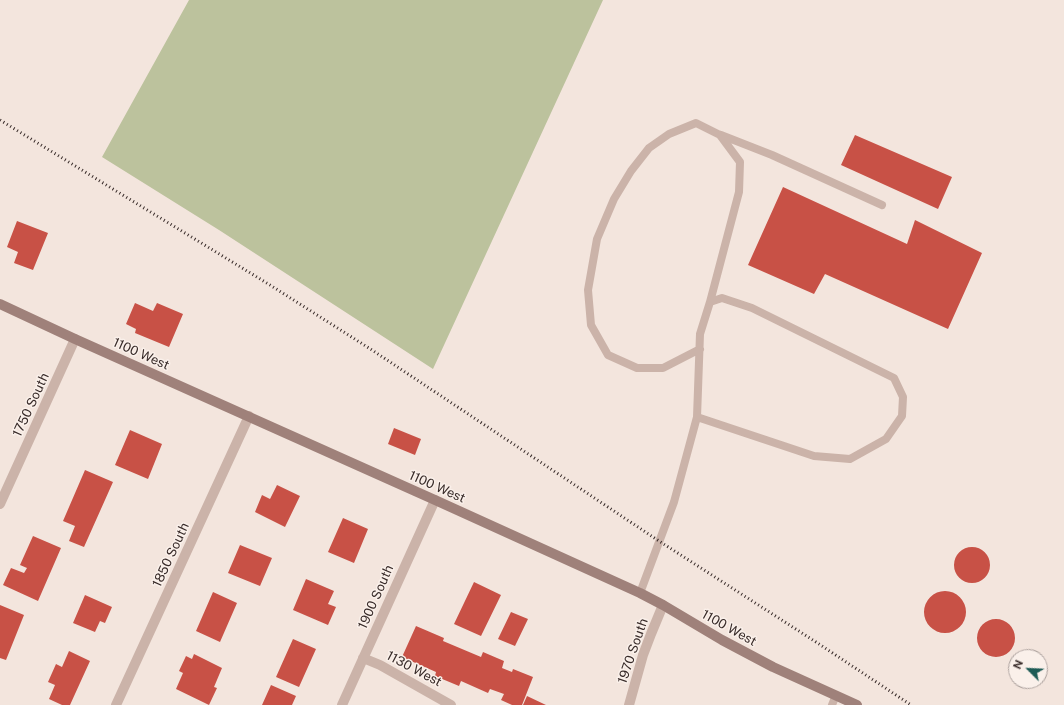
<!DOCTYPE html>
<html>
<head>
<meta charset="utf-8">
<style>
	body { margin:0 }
	#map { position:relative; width:1064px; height:705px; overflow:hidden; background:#f3e5dd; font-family:"Public Sans",sans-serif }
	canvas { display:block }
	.north { position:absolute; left:1008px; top:649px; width:40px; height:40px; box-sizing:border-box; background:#faf0ea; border:1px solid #aca19d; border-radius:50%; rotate:294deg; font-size:11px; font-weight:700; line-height:16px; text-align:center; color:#382b29 }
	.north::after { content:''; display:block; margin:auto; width:14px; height:18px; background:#1d5b55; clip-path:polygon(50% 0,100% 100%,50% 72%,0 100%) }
</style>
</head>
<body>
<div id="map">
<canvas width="1064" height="705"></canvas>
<div class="north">N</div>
</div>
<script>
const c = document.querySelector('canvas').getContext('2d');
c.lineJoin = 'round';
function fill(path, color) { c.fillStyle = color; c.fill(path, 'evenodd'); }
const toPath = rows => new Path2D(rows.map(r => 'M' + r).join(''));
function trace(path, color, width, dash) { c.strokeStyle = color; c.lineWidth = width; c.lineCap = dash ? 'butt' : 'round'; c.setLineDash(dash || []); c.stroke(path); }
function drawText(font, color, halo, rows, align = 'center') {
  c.font = font + ' "Public Sans",sans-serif'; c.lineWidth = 3; c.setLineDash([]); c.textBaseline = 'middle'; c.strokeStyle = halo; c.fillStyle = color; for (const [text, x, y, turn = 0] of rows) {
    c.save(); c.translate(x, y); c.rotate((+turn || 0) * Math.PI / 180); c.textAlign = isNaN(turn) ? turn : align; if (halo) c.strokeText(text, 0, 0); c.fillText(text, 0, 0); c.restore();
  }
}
fill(toPath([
	[189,0,603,0,433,369,219,230,102,157]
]), '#bcc29d');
fill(toPath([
	[855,135,952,177,938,209,841,165],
	[783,187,907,244,915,220,982,253,948,329,825,274,814,294,748,265],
	[17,221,48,233,33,270,14,263,18,252,7,247],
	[135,303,153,311,157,303,183,314,169,347,135,333,136,329,126,324],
	[394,428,421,439,415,455,388,444],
	[130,430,162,444,148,479,115,465],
	[85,470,113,482,84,547,69,541,75,526,63,521],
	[277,485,300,496,285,527,255,512,262,495,270,499],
	[343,518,368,529,354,563,328,552],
	[33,536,61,548,38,601,3,585,11,568,24,573,27,568,20,565],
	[240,545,272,558,260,586,228,573],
	'954 565a18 18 0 1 1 36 0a18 18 0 1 1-36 0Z',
	[306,579,334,591,328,604,336,607,328,625,293,610],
	[474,582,501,595,481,636,454,624],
	'924 612a21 21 0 1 1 42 0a21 21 0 1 1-42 0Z',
	[213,592,237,603,220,642,196,631],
	[85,595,112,607,105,623,100,621,95,632,73,623],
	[0,605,24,615,6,660,0,658],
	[511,612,528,619,515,646,498,639],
	'977 638a19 19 0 1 1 38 0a19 19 0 1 1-38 0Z',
	[416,626,444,638,443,641,481,657,483,652,504,661,502,668,512,672,513,669,533,677,522,705,512,705,501,700,504,694,490,689,488,693,461,681,459,686,435,676,436,672,402,657],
	[293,639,316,649,299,687,276,677],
	[69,651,90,661,70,705,62,705,49,699,55,685,48,682,56,664,62,667],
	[194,654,222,668,214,687,217,688,209,705,176,689,183,673,179,671,186,656,192,659],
	[271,685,296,696,292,705,262,705],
	[527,696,546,705,523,705]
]), '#c85146');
trace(toPath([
	[721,135,772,155,882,205],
	[700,349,663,368,637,368,608,355,591,325,588,290,597,239,614,199,631,171,649,148,669,134,696,123,720,135,740,162,739,192,710,302],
	[640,593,674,502,697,417,700,334,710,302,722,298,752,308,894,378,903,397,902,416,886,439,850,459,814,456,697,417],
	[832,705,836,695]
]), '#cbb3a9', 8);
trace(toPath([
	[0,504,75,339],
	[363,658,380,665,451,705],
	[116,705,249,416],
	[342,705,435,500],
	[629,705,643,655,651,634,663,605]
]), '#cbb3a9', 10);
trace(toPath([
	[0,304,75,339,435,500,640,593,663,605,722,640,773,667,857,705]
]), '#9f817a', 10);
trace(toPath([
	[0,120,270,285,372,350,659,541,819,644,911,705]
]), '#382b29', 3, [1, 3]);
drawText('13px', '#382b29', '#faf0ea', [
	["1100 West",141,354,24],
	["1750 South",31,405,-65],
	["1100 West",437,487,24],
	["1850 South",171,555,-65],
	["1900 South",376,597,-66],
	["1100 West",729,628,29],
	["1970 South",633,651,-71],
	["1130 West",414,669,28]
]);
</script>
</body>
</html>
